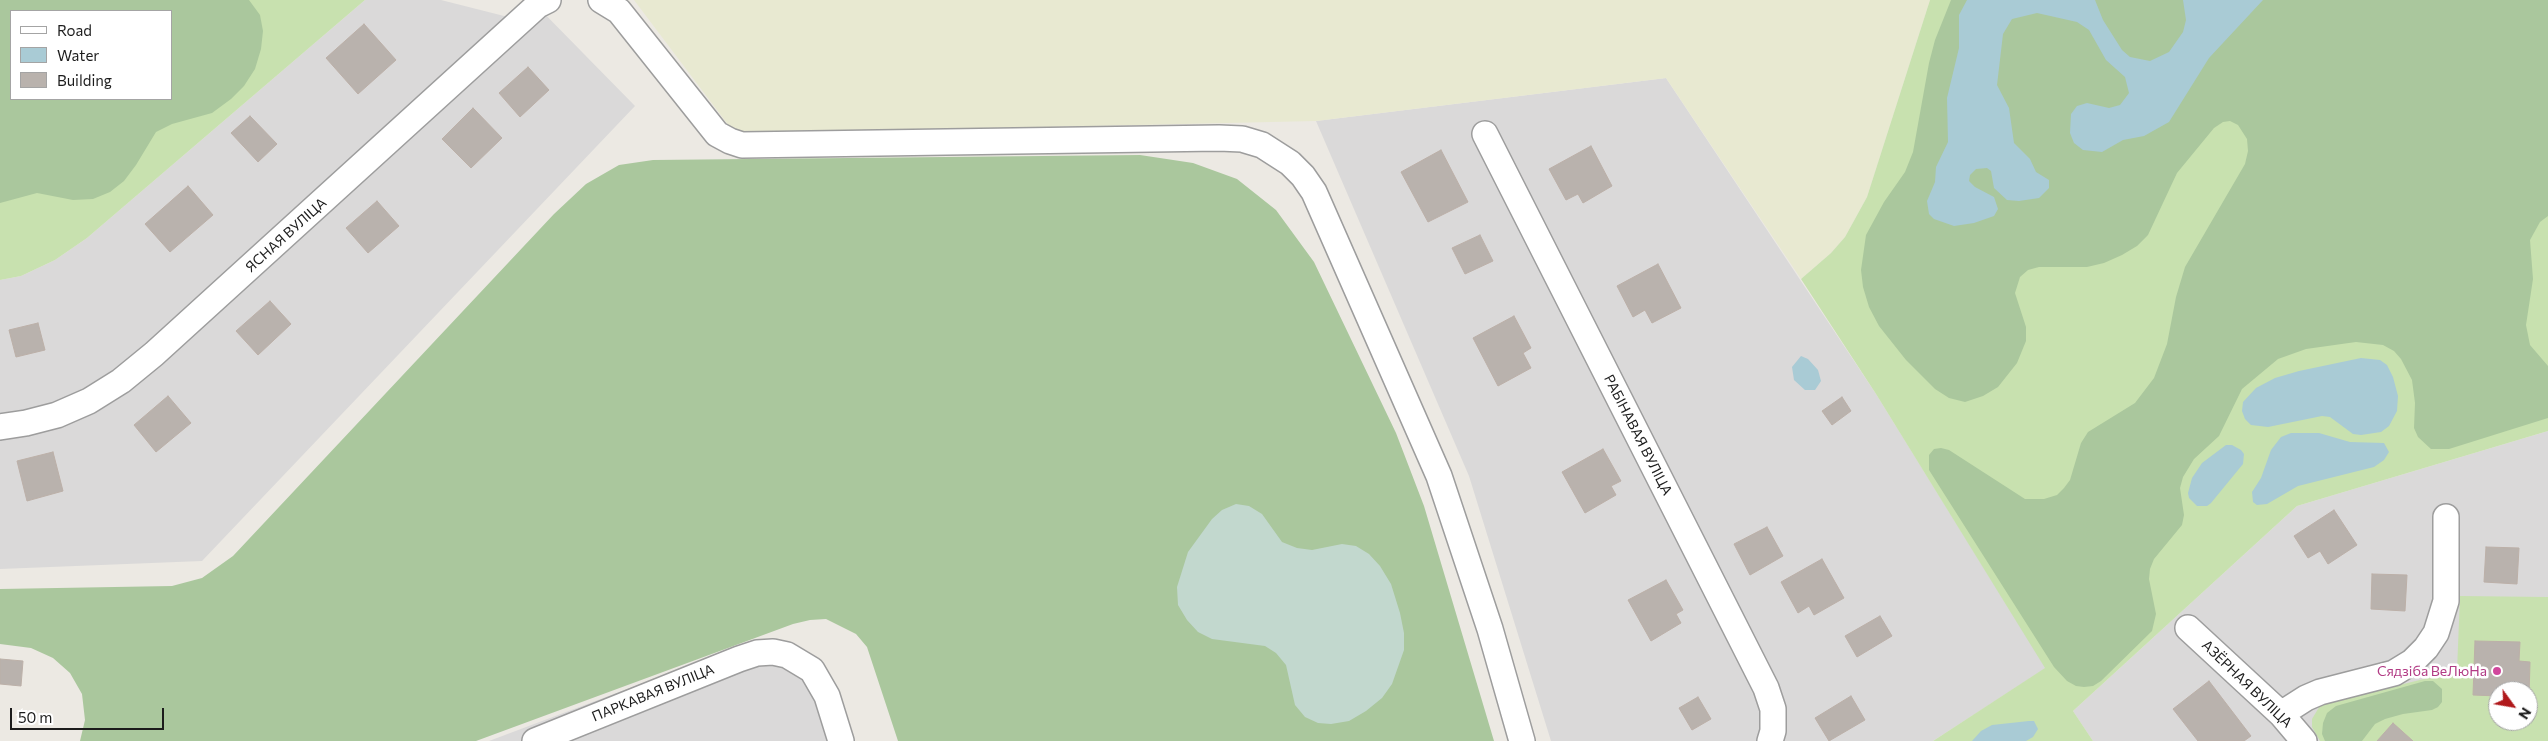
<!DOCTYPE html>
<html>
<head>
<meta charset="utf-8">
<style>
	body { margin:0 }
	#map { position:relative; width:2548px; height:741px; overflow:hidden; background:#ece9e3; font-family:Commissioner,sans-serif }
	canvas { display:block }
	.legend { position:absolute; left:10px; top:10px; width:162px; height:90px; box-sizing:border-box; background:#fff; border:1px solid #a4a4a4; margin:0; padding:6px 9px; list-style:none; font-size:15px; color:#1c1c1c }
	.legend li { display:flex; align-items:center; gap:10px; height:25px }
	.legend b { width:25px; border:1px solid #a4a4a4 }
	.north { position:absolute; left:2488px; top:681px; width:50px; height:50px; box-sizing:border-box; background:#fff; border:1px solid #a4a4a4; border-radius:50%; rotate:122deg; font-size:14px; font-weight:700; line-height:20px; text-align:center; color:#1c1c1c }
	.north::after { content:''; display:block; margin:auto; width:18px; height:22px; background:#b0191b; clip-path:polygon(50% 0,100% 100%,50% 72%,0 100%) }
	.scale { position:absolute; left:10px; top:708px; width:154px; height:22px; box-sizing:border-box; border:2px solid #1c1c1c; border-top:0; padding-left:6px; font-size:15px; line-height:18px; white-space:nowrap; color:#1c1c1c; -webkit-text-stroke:4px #fff; paint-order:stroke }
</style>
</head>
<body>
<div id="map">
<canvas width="2548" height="741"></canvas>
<ul class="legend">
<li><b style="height:6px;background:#fff"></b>Road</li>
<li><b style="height:14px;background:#a9cbd5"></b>Water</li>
<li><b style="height:14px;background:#b9b2ad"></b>Building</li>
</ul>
<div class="north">N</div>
<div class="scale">50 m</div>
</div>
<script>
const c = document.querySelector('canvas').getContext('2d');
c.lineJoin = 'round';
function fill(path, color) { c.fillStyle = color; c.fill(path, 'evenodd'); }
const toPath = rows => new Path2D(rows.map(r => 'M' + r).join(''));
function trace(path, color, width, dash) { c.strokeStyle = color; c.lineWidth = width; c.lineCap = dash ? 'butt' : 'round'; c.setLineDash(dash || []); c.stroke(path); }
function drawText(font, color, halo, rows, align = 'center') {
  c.font = font + ' Commissioner,sans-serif'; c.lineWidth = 5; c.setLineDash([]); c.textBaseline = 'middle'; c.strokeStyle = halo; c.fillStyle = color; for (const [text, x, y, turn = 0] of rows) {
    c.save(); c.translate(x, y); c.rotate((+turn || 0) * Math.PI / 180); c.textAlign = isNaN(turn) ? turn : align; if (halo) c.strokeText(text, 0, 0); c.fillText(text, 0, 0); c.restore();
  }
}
fill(toPath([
	[365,0,441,0,512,18,531,0,635,106,202,561,0,569,0,280,21,276,55,260,87,238],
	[1666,78,1876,394,2046,668,1933,741,1551,741,1469,476,1316,121],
	[2548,431,2548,741,2093,741,2073,711,2297,506],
	[2498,691,2528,691,2528,721,2498,721],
	[736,648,800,661,841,741,489,741]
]), '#dad9d9');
fill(toPath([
	[634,0,1930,0,1867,197,1845,237,1831,253,1801,279,1666,78,1316,121,735,134]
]), '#e8e9d1');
fill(toPath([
	[0,0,365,0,87,238,55,260,21,276,0,280],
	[11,11,171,11,171,99,11,99],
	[1930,0,2548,0,2548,431,2297,506,2073,711,2093,741,1933,741,2045,668,1876,394,1801,279,1831,253,1845,237,1867,197],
	[2460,596,2548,597,2548,741,2320,741,2312,727,2312,719,2321,704,2457,671],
	[2498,691,2528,691,2528,721,2498,721]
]), '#c8e1af');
fill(toPath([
	[0,0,249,0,260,15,263,31,261,49,255,69,244,86,231,99,212,113,172,124,156,132,136,165,124,181,110,192,93,199,73,200,37,193,0,203],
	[171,11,171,99,11,99,11,11],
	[1951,0,2548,0,2548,216,2540,222,2530,240,2533,279,2526,325,2530,345,2548,366,2548,418,2449,449,2431,449,2418,437,2414,428,2415,403,2412,380,2401,359,2394,351,2383,345,2356,342,2306,349,2278,359,2242,389,2219,436,2194,459,2183,477,2180,488,2184,515,2182,525,2154,559,2150,569,2149,579,2156,614,2152,631,2101,681,2093,686,2084,687,2076,686,2067,681,2054,667,1929,470,1929,455,1934,449,1941,448,1949,450,2025,499,2044,499,2057,495,2064,488,2070,480,2081,443,2088,432,2135,403,2154,378,2167,344,2176,297,2185,267,2245,164,2248,151,2247,139,2238,125,2230,121,2223,122,2214,128,2177,173,2148,235,2137,246,2122,255,2104,263,2087,267,2039,267,2028,270,2020,277,2015,293,2026,327,2026,341,2017,363,1998,387,1983,396,1965,402,1949,398,1935,389,1906,360,1879,326,1869,307,1863,287,1861,270,1866,235,1884,202,1905,172,1913,152,1929,63,1935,40],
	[1140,155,1193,163,1237,179,1276,210,1314,262,1396,433,1424,506,1494,741,898,741,867,647,856,634,826,619,810,620,793,624,476,741,80,741,85,720,82,694,70,673,53,658,31,648,0,644,0,589,172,586,202,578,233,556,554,214,586,184,619,165,653,160],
	[2425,681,2433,681,2442,689,2442,702,2438,707,2432,710,2403,714,2385,719,2375,724,2362,741,2325,741,2322,734,2323,723,2327,713,2336,706]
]), '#aac79d');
fill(toPath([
	[1236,504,1249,506,1262,514,1282,542,1297,548,1312,550,1342,544,1356,546,1369,554,1380,566,1391,584,1400,613,1404,633,1404,650,1392,684,1382,698,1366,711,1349,721,1331,724,1318,723,1305,717,1295,705,1286,665,1276,653,1265,646,1212,639,1198,632,1187,620,1178,605,1177,587,1188,552,1212,519,1222,510]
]), '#c2d8ce');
fill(toPath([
	[1967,0,2095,0,2103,20,2122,50,2130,57,2150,61,2169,52,2183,32,2186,20,2183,0,2263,0,2209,58,2169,122,2144,136,2123,140,2102,152,2083,150,2074,143,2070,133,2071,114,2077,106,2087,103,2109,108,2120,105,2129,93,2125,77,2106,60,2089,30,2077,22,2037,13,2012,19,2003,34,1997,85,2009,108,2014,143,2030,159,2036,172,2049,180,2049,188,2039,198,2019,201,2007,200,1994,188,1991,171,1987,168,1976,169,1970,175,1969,181,1975,187,1994,197,1998,209,1994,216,1974,223,1954,226,1934,219,1929,214,1927,201,1935,182,1936,167,1948,142,1947,98,1959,48,1959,15],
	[1801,356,1808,359,1818,370,1821,381,1815,390,1805,390,1794,380,1792,367],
	[2361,358,2380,360,2387,365,2393,377,2398,396,2397,411,2389,426,2381,432,2361,435,2353,434,2330,417,2322,416,2268,427,2251,425,2245,419,2242,411,2243,402,2256,388,2275,378,2299,371],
	[2291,433,2319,433,2350,442,2384,443,2389,452,2384,460,2374,467,2298,486,2267,504,2257,505,2253,502,2252,492,2261,478,2271,450,2281,437],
	[2226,445,2232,445,2241,450,2244,454,2243,464,2211,503,2207,506,2197,506,2189,498,2188,493,2192,478,2202,463],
	[2029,721,2034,721,2038,729,2033,737,2026,741,1972,741,1981,731,1992,725]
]), '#a9cbd5');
const building = toPath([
	[364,24,396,60,358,94,326,58,364,24],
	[528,67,549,90,520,117,499,93,528,67],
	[473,108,502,138,471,168,442,139,473,108],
	[250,116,277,144,258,162,231,133,250,116],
	[1591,146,1612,186,1583,203,1578,194,1566,200,1549,169,1591,146],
	[1441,150,1468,202,1428,222,1401,172,1441,150],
	[188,186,213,215,170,252,145,224,188,186],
	[377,201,399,226,368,253,346,228,377,201],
	[1480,235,1493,261,1465,274,1452,248,1480,235],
	[1658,264,1681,308,1652,323,1645,310,1633,317,1617,286,1658,264],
	[270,301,291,324,258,355,236,331,270,301],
	[1514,316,1531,348,1523,353,1531,368,1498,386,1473,338,1514,316],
	[38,323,45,350,16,357,9,330,38,323],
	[168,396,191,423,156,452,134,425,168,396],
	[1842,397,1851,411,1832,425,1822,411,1842,397],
	[1603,449,1621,481,1611,486,1616,495,1585,513,1562,472,1603,449],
	[53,452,63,491,27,501,17,461,53,452],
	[2334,510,2357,545,2328,564,2320,551,2308,558,2294,536,2334,510],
	[1767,527,1783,556,1750,575,1734,544,1767,527],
	[2486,547,2519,548,2517,584,2484,582,2486,547],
	[1822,559,1844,598,1814,615,1809,606,1798,613,1781,582,1822,559],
	[2372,574,2407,575,2405,611,2371,609,2372,574],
	[1666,580,1683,610,1676,614,1681,623,1651,641,1628,600,1666,580],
	[1880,616,1892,636,1857,657,1845,636,1880,616],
	[2475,641,2520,642,2519,661,2530,662,2529,697,2528,691,2498,691,2498,696,2473,695,2475,641],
	[0,659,23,661,21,686,0,684,0,659],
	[2209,681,2251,736,2244,741,2198,741,2173,709,2209,681],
	[1851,696,1865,720,1829,741,1815,718,1851,696],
	[1698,697,1711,719,1692,730,1679,708,1698,697],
	[2393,723,2413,741,2377,741,2393,723]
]);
fill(building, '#b9b2ad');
trace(building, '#bcb0a8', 1);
const minor = toPath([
	[601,0,619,11,717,134,730,141,742,145,1219,138,1242,139,1262,145,1290,163,1303,176,1314,192,1439,476,1490,629,1522,741],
	[1485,134,1766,688,1773,709,1773,731,1770,741],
	[0,427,26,423,57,415,89,401,121,381,154,354,538,5,548,0],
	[2188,628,2281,714,2304,741],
	[2281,714,2306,698,2320,692,2394,673,2412,662,2426,648,2436,633,2446,601,2446,517],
	[535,741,739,659,757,653,773,652,787,655,812,670,827,696,841,741]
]);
trace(minor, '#9d9d9d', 28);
trace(minor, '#fff', 25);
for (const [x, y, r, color] of [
	[2497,671,5,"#d1479c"]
]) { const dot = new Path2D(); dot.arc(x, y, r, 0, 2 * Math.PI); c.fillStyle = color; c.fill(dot); trace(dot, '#fff', 2); }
drawText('14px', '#1c1c1c', '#fff', [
	["ЯСНАЯ ВУЛІЦА",286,235,-42],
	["РАБІНАВАЯ ВУЛІЦА",1638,435,63],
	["АЗЁРНАЯ ВУЛІЦА",2247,684,44],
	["ПАРКАВАЯ ВУЛІЦА",653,693,-22]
]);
drawText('14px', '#b23c85', '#fff', [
	["Сядзіба ВеЛюНа",2487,671]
], 'right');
</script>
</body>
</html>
